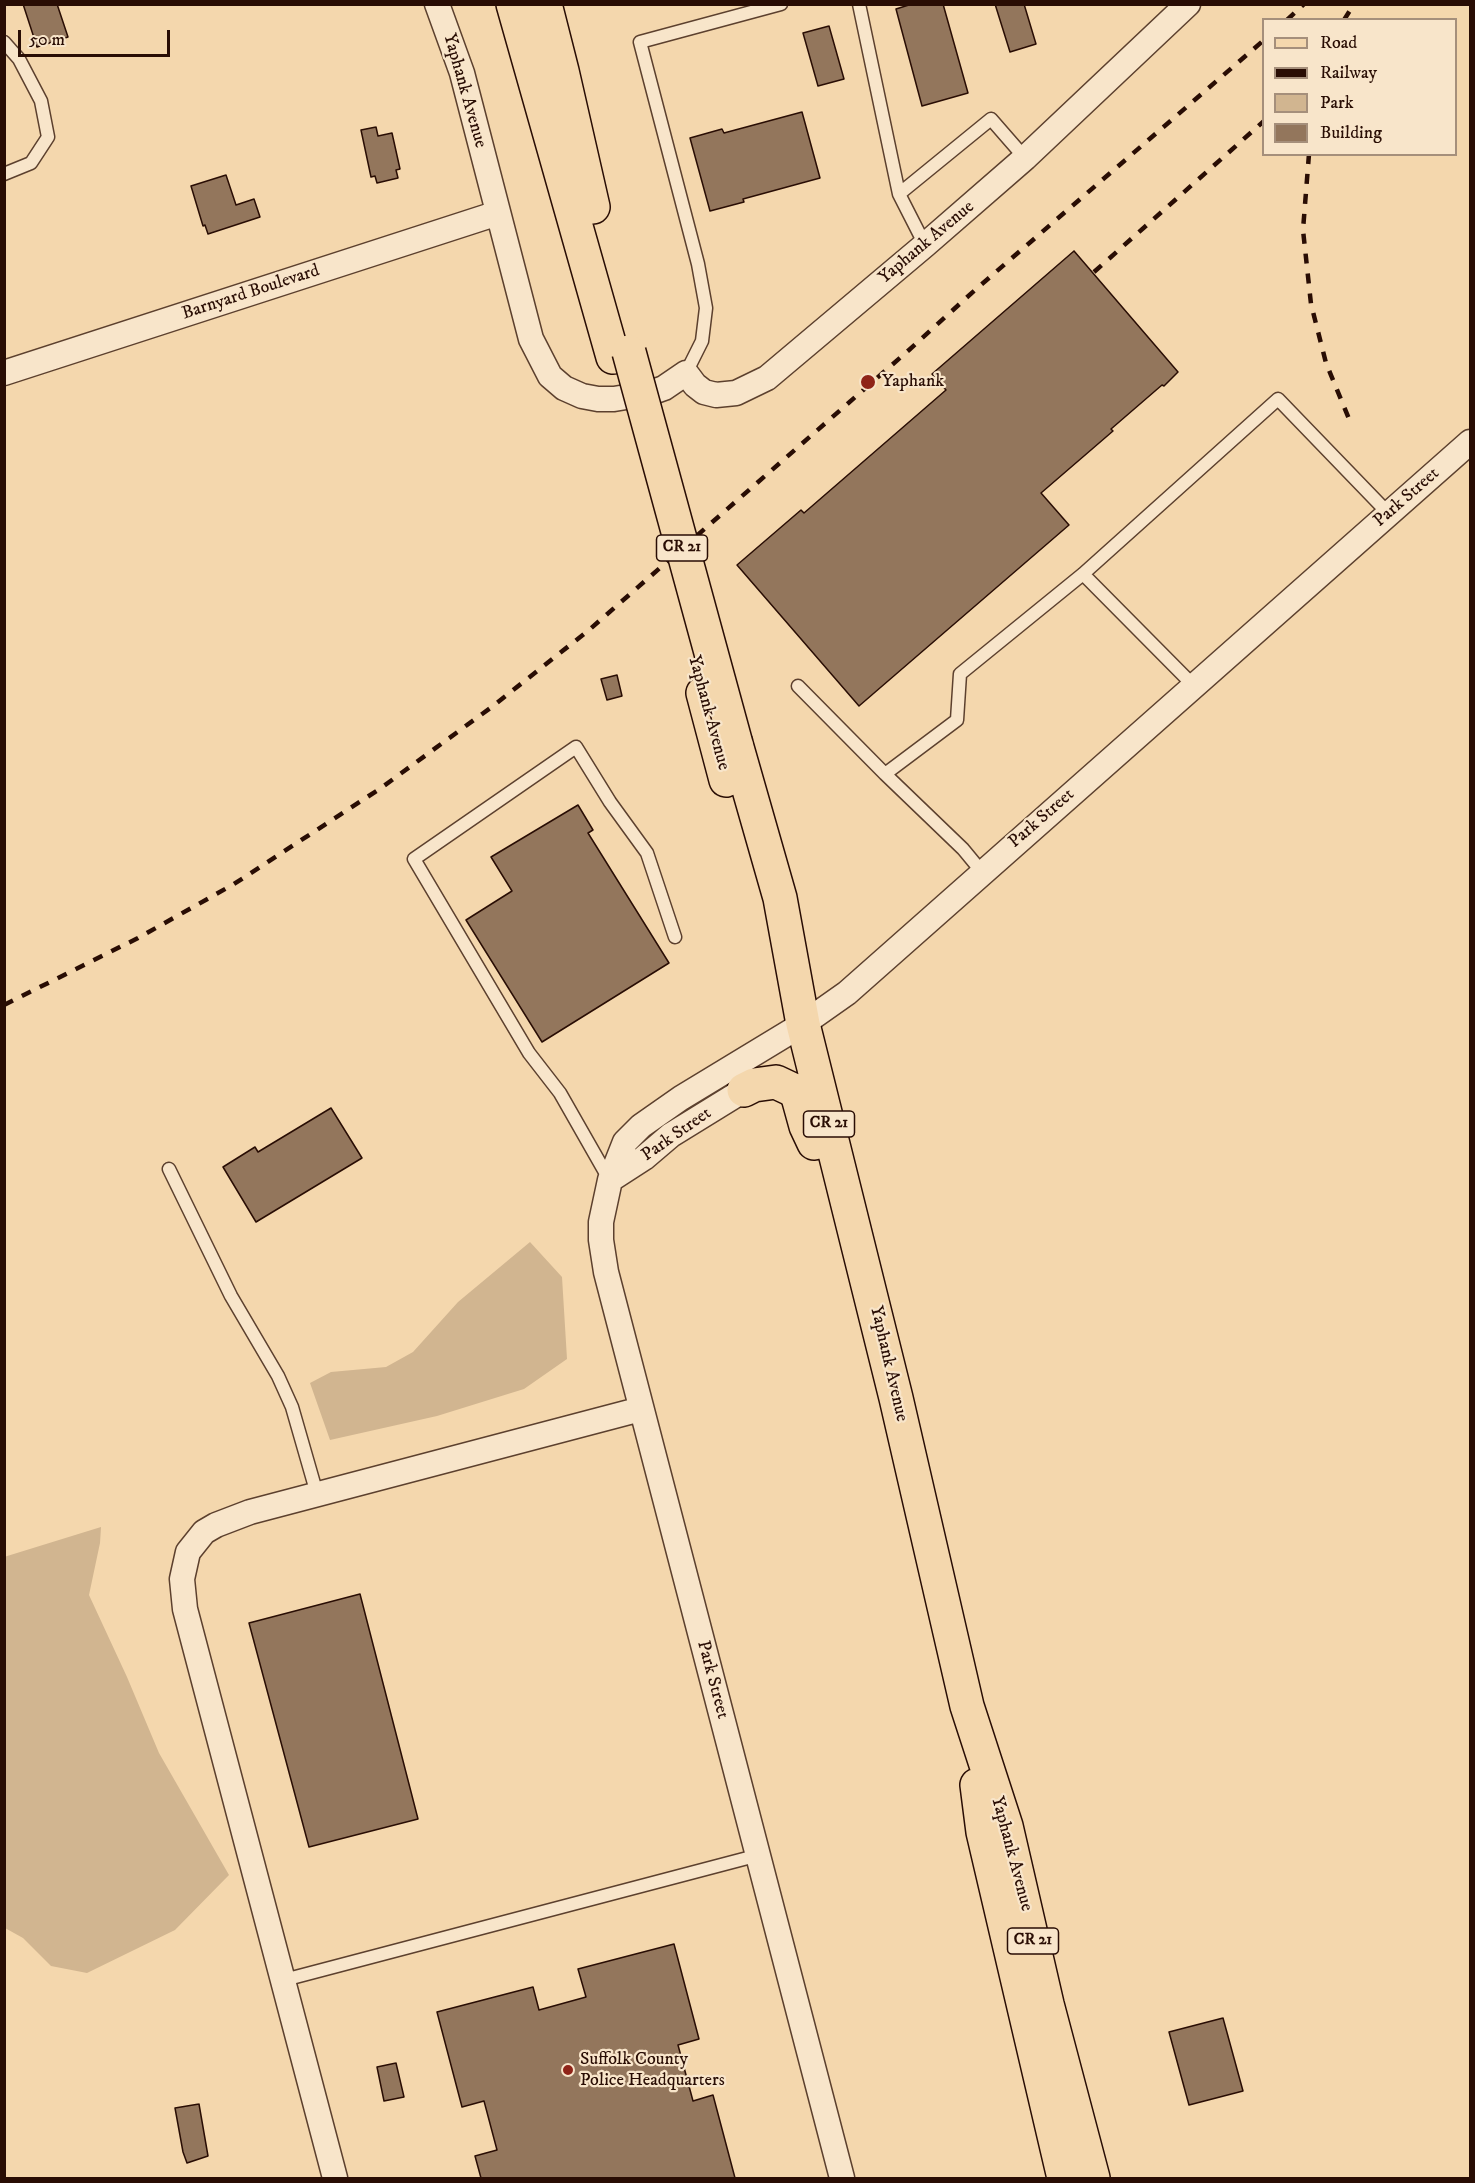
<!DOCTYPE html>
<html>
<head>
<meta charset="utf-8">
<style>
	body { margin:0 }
	#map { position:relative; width:1475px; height:2183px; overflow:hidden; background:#f4d7ad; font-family:"IM FELL DW Pica",serif }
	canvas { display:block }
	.frame { position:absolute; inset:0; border:6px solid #290d04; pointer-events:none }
	.legend { position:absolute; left:1262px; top:18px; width:195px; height:138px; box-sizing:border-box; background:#f8e5ca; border:2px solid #a58f7b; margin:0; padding:8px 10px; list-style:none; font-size:18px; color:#290d04 }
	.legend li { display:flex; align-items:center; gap:12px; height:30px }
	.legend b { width:30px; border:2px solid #a58f7b }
	.scale { position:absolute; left:18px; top:30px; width:152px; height:27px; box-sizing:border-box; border:3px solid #290d04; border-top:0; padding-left:8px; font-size:18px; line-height:21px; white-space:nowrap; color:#290d04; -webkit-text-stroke:4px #f8e5ca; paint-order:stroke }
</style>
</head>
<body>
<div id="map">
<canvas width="1475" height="2183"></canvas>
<div class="frame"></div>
<ul class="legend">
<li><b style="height:8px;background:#f4d7ad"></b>Road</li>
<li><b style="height:8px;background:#290d04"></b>Railway</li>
<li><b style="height:16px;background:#d1b590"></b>Park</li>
<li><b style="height:16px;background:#93765c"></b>Building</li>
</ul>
<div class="scale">50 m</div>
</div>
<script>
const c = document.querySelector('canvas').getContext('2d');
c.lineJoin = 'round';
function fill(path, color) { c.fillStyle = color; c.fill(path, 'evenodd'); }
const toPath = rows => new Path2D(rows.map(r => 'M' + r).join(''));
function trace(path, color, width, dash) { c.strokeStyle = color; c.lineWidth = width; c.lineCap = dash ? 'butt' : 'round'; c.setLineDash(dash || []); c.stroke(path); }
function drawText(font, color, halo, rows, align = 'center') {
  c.font = font + ' "IM FELL DW Pica",serif'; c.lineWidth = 4.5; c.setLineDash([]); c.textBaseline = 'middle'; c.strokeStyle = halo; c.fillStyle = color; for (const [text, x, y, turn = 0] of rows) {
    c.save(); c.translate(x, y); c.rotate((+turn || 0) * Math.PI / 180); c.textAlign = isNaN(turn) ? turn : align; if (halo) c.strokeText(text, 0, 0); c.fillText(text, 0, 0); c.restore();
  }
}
fill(toPath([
	[530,1242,562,1277,567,1359,524,1389,437,1416,330,1440,310,1383,331,1372,386,1367,413,1352,458,1302],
	[101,1527,100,1543,89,1595,127,1677,159,1753,229,1875,175,1930,87,1973,51,1966,23,1938,5,1928,4,1557]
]), '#d1b590');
const building = toPath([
	[23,4,57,4,68,37,37,47,23,4],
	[912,4,943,4,968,93,922,106,896,9,912,4],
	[995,4,1024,4,1036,44,1010,52,995,4],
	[829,26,844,79,818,86,803,33,829,26],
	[802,112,820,178,743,199,744,202,710,211,690,138,722,129,724,133,802,112],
	[376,127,378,136,392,133,400,169,396,170,398,178,377,183,375,176,371,177,361,130,376,127],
	[226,175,236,205,254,199,260,217,208,234,205,225,203,226,191,186,226,175],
	[1074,251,1178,372,1164,386,1162,385,1111,429,1113,431,1041,493,1069,525,859,706,737,565,801,510,804,513,946,390,932,374,1074,251],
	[617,675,622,696,607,700,601,679,617,675],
	[578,805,593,830,588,833,669,963,542,1042,466,920,512,891,491,857,578,805],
	[331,1108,362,1158,256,1222,223,1167,255,1147,258,1152,331,1108],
	[360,1594,418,1819,309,1847,249,1623,360,1594],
	[674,1944,699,2039,678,2045,693,2101,713,2095,735,2178,481,2178,475,2156,497,2150,484,2101,462,2107,437,2012,533,1987,539,2010,586,1997,578,1969,674,1944],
	[1223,2018,1243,2091,1189,2105,1169,2032,1223,2018],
	[396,2063,404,2097,384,2101,377,2067,396,2063],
	[199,2104,208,2156,187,2163,183,2152,175,2108,199,2104]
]);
fill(building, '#93765c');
trace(building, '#290d04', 1.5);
const lane = toPath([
	[859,4,899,194,925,245],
	[4,42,19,59,41,101,48,137,31,163,4,174],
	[899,194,991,119,1025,158],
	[686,373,702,341,706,308,698,264,640,42,781,4],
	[1083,574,1194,686],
	[798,686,885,774],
	[982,872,963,849,885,774,957,720,960,674,1083,574,1278,399,1389,514],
	[169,1169,231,1296,278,1376,292,1407,317,1494],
	[609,1179,560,1093,529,1053,414,859,576,747,610,802,647,853,675,937],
	[284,1980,759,1855]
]);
const street = toPath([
	[437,4,462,73,531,339,550,376,564,388,582,396,598,399,614,399,650,393,664,388,686,373,695,385,704,392,716,395,736,393,767,378,925,245,1025,158,1188,4],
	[4,373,498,213],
	[610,1180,644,1158,671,1135,744,1090],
	[335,2178,185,1609,182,1579,188,1552,204,1532,216,1525,250,1512,641,1409],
	[842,2178,606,1272,601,1240,601,1222,610,1180,625,1142,641,1126,681,1098,803,1024,847,993,1470,442]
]);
const primary = toPath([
	[513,4,613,357],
	[545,4,562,71,593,207],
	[703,693,726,780],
	[736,744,780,898,803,1024,896,1398,967,1706,1006,1826,1047,2004,1093,2178],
	[744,1090,754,1085,776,1082,793,1090,798,1097,806,1126,814,1143],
	[977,1785,983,1832,1064,2178]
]);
trace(lane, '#5c402e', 15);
trace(street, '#5c402e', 27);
trace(primary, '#290d04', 36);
trace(lane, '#f8e5ca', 12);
trace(street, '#f8e5ca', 24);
trace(primary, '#f4d7ad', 33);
trace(toPath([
	[1287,20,1304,4],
	[1344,20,1354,4],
	[1309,154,1303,230,1311,304,1326,363,1352,426],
	[1094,272,1264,121],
	[4,1005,138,938,234,884,381,788,493,706,589,630,909,350,975,290,1264,40]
]), '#290d04', 4.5, [10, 10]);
const primaryBridge = toPath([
	[629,352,736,744]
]);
trace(primaryBridge, '#290d04', 36, []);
trace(primaryBridge, '#f4d7ad', 33);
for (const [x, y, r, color] of [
	[868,382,8,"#8f2418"],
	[568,2070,6,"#8f2418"]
]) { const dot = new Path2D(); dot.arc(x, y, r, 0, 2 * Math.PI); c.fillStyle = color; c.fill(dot); trace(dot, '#f8e5ca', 2); }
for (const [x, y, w] of [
	[682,548,51],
	[829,1124,51],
	[1033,1941,51]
]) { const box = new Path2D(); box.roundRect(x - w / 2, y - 13, w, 26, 4.5); c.fillStyle = '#f8e5ca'; c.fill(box); trace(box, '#290d04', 1.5); }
drawText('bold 16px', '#290d04', null, [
	["CR 21",682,548],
	["CR 21",829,1124],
	["CR 21",1033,1941]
]);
drawText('18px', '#290d04', '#f8e5ca', [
	["Yaphank Avenue",464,91,74],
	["Yaphank Avenue",927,243,-40],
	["Barnyard Boulevard",251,293,-18],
	["Park Street",1407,498,-41],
	["Yaphank Avenue",708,713,75],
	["Park Street",1042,819,-41],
	["Park Street",677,1135,-35],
	["Yaphank Avenue",888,1364,77],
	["Park Street",712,1680,75],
	["Yaphank Avenue",1011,1854,75]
]);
drawText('18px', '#290d04', '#f8e5ca', [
	["Yaphank",882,382],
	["Suffolk County",580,2060],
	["Police Headquarters",580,2081]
], 'left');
</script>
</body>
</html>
